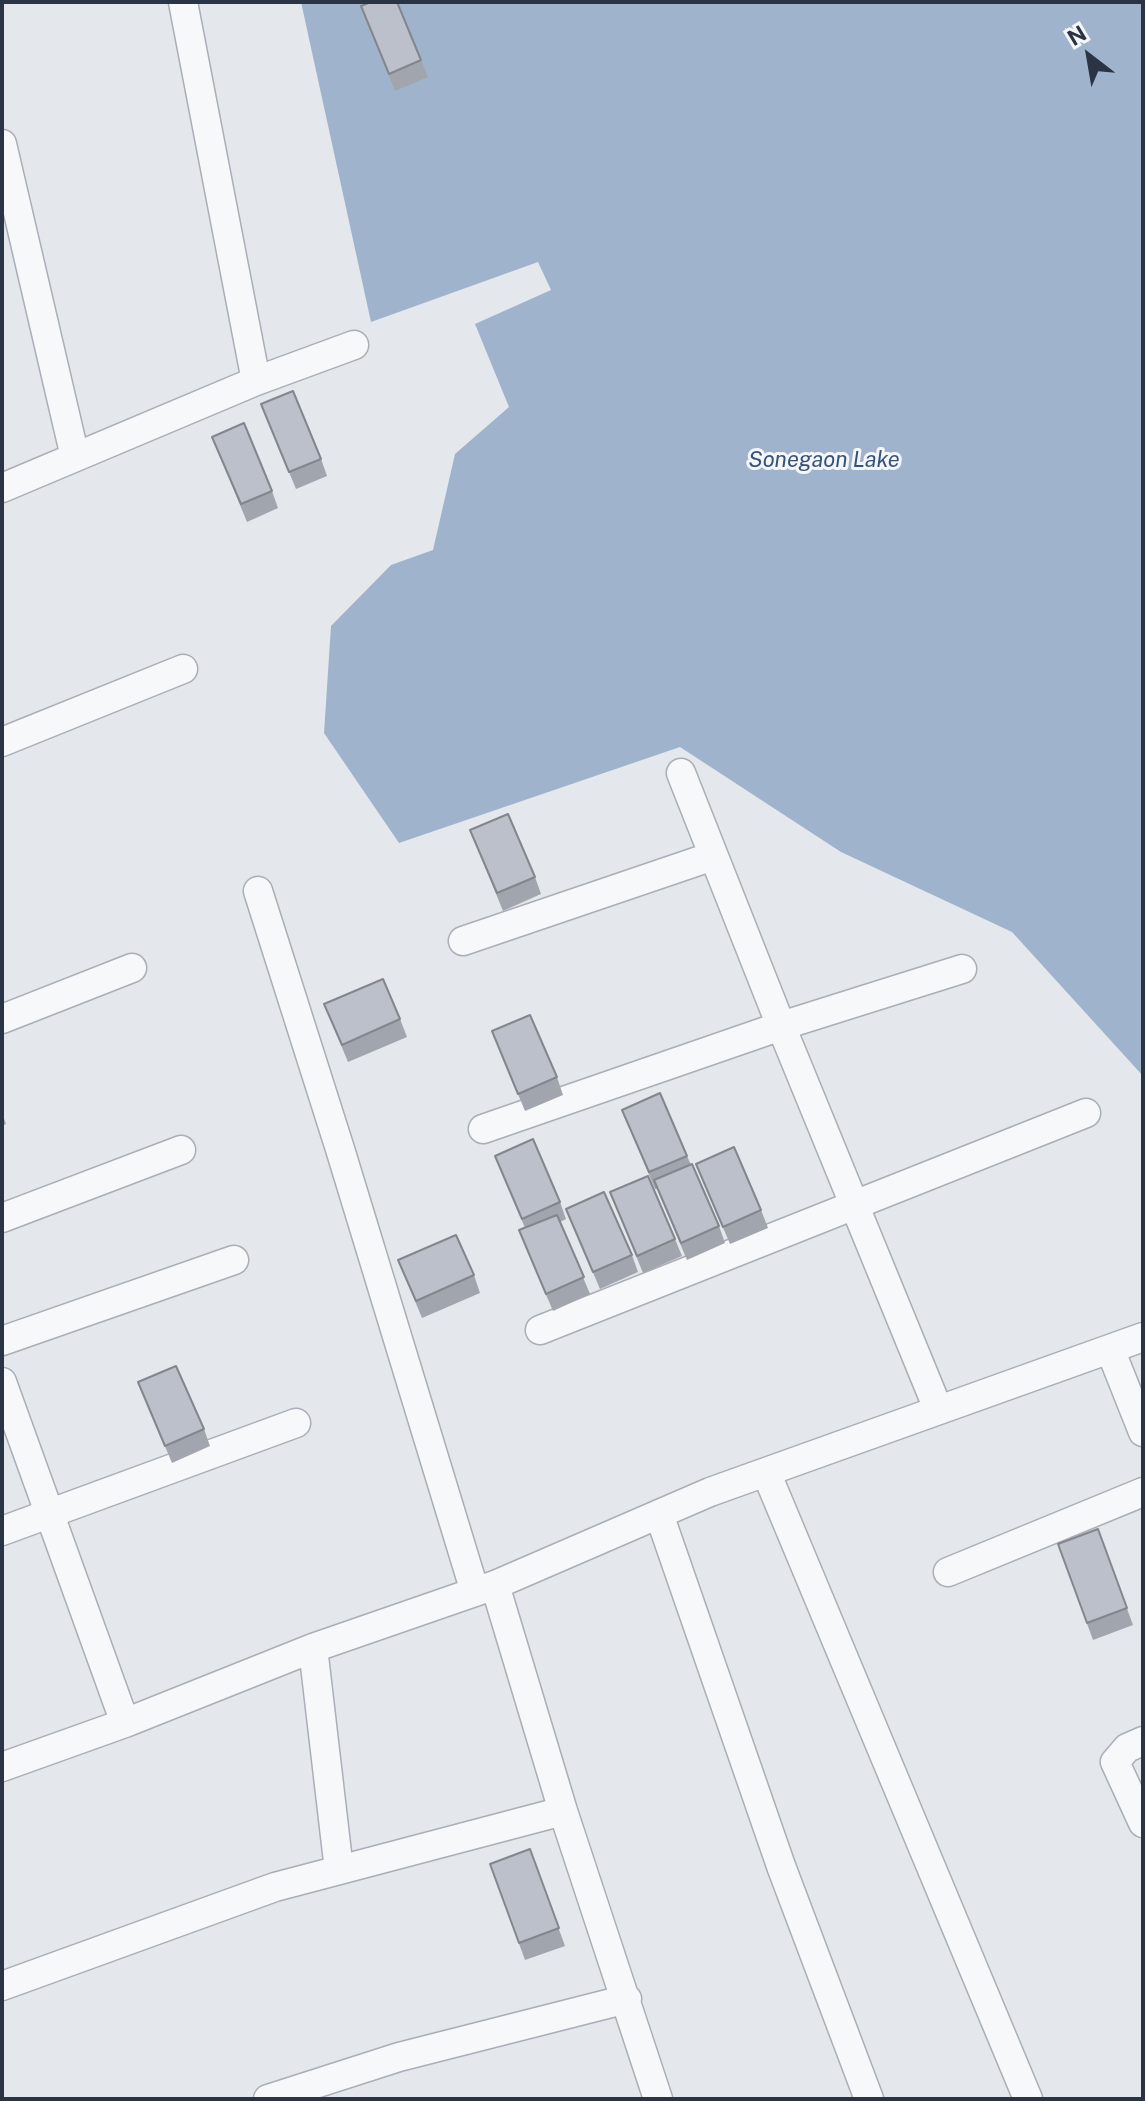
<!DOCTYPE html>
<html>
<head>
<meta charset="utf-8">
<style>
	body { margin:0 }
	#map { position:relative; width:1145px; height:2101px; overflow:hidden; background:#e4e7ec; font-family:"Public Sans",sans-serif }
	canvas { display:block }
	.frame { position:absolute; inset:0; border:4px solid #2b3445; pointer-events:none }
	.north { position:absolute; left:1049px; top:16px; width:80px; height:80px; -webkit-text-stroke:6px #f4f6f9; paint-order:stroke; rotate:329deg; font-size:22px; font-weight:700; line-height:32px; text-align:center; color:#2b3445 }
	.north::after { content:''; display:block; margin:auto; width:28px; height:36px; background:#2b3445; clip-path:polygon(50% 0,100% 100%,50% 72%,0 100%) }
</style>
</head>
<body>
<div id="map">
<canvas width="1145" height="2101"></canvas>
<div class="frame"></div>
<div class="north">N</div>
</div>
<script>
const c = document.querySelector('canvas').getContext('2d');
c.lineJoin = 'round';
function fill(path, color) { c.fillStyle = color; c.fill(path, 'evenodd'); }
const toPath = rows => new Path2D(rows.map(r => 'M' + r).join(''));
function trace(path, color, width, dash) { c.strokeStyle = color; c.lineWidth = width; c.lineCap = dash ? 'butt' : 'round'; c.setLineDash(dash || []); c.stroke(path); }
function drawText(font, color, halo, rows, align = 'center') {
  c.font = font + ' "Public Sans",sans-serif'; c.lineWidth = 6; c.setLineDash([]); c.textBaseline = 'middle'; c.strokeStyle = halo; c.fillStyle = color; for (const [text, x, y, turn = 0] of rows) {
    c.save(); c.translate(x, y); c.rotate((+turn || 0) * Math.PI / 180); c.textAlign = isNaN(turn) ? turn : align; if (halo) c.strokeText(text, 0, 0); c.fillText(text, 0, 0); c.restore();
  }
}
fill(toPath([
	[301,2,1143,2,1143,1076,1012,932,841,852,680,747,399,843,324,733,331,626,391,565,433,550,455,454,509,407,475,324,551,290,538,262,371,322]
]), '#9fb4cc');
const street = toPath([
	[183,2,256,381],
	[2,144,75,457],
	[2,488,256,381,354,345],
	[2,742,183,669],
	[681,773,781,1026,938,1409],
	[258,891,340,1149,475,1592],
	[463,941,713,856],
	[2,1019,132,968],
	[483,1129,781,1026,962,969],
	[2,1218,181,1150],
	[540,1330,1086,1113],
	[2,1341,234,1260],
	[1110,1349,1143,1432],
	[2,1382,125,1723],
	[766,1472,1028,2099],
	[659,1514,781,1866,869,2099],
	[2,1531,296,1423],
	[948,1572,1143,1492],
	[495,1585,563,1811,658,2099],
	[313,1648,339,1870],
	[1143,1741,1127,1748,1115,1762,1143,1823],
	[2,1767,125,1723,313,1648,495,1585,710,1492,1143,1337],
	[2,1986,275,1887,563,1811],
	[268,2099,399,2057,627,1999]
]);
trace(street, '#a9aeb7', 31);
trace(street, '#f7f8fa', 28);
fill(toPath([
	[361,6,421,60,428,77,395,91],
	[261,404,321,459,327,476,296,489],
	[212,437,272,491,278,508,247,522],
	[470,830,535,877,541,894,503,911],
	[324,1004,400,1019,407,1037,348,1062],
	[492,1031,557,1077,563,1095,525,1111],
	[622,1110,687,1156,719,1226,725,1243,687,1260,657,1189,655,1189],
	[2,1113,6,1124,2,1126],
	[495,1156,560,1202,566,1219,560,1222,590,1294,553,1311,526,1248,519,1230,525,1228],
	[696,1164,761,1210,768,1228,730,1244],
	[610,1192,675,1239,682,1256,643,1273],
	[566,1209,632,1255,638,1272,600,1289],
	[398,1260,474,1275,480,1293,422,1318],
	[138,1382,204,1429,210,1446,172,1463],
	[1098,1529,1133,1625,1093,1640,1058,1544],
	[530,1849,565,1946,525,1960,490,1864]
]), '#a1a5ae');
const building = toPath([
	[371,2,397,2,421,60,389,74,361,6,371,2],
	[293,391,321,459,289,472,261,404,293,391],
	[244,423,272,491,241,504,212,437,244,423],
	[508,814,535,877,497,893,470,830,508,814],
	[383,979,400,1019,342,1045,324,1004,383,979],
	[530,1015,557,1077,518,1094,492,1031,530,1015],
	[660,1093,687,1156,649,1172,622,1110,660,1093],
	[533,1139,560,1202,522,1219,495,1156,533,1139],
	[734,1147,761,1210,723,1227,696,1164,734,1147],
	[692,1164,719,1226,681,1243,654,1180,692,1164],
	[648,1176,675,1239,637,1256,610,1192,648,1176],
	[604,1192,632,1255,593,1272,566,1209,604,1192],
	[557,1215,584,1277,546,1294,519,1230,557,1215],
	[456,1235,474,1275,416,1301,398,1260,456,1235],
	[176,1366,204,1429,165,1446,138,1382,176,1366],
	[1098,1529,1127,1608,1087,1623,1058,1544,1098,1529],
	[530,1849,559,1928,519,1943,490,1864,530,1849]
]);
fill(building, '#bbc0ca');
trace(building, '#83868d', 2);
drawText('italic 22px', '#34527a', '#f4f6f9', [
	["Sonegaon Lake",824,460]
]);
</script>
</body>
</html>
